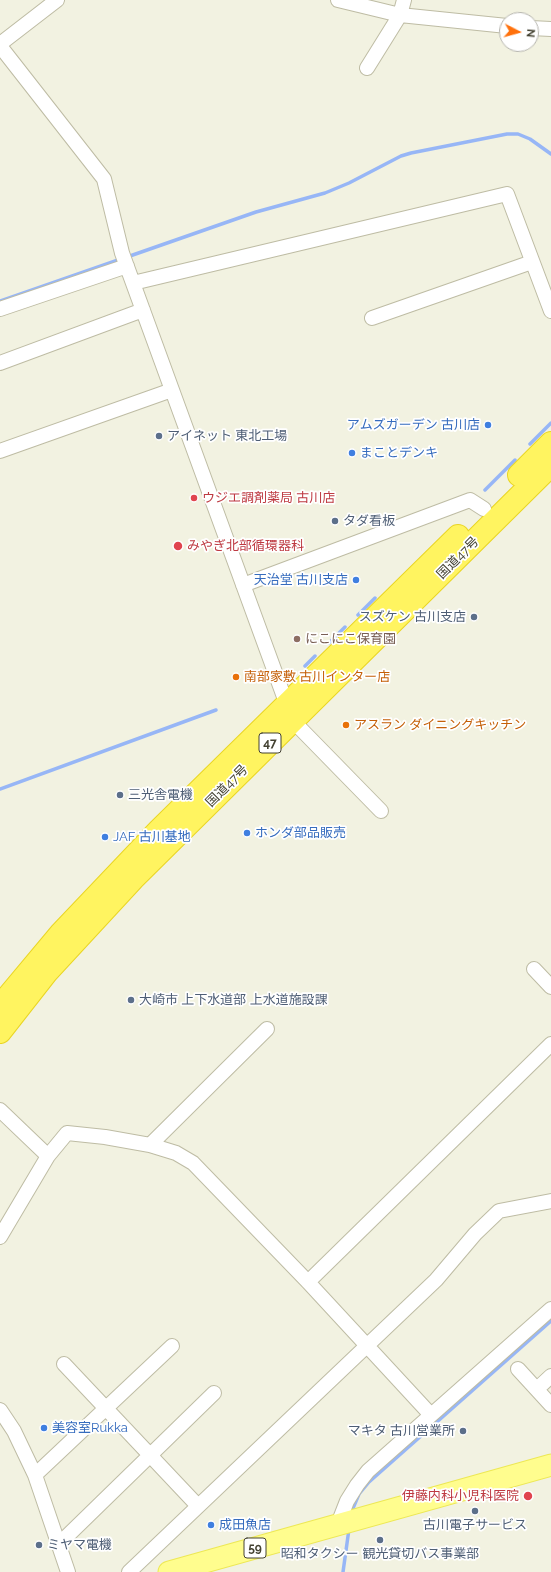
<!DOCTYPE html>
<html>
<head>
<meta charset="utf-8">
<style>
	body { margin:0 }
	#map { position:relative; width:551px; height:1572px; overflow:hidden; background:#f2f2e1; font-family:Raleway,sans-serif }
	canvas { display:block }
	.north { position:absolute; left:499px; top:12px; width:40px; height:40px; box-sizing:border-box; background:#fff; border:1px solid #b4b3ad; border-radius:50%; rotate:96deg; font-size:11px; font-weight:700; line-height:16px; text-align:center; color:#444232 }
	.north::after { content:''; display:block; margin:auto; width:14px; height:18px; background:#ff710c; clip-path:polygon(50% 0,100% 100%,50% 72%,0 100%) }
</style>
</head>
<body>
<div id="map">
<canvas width="551" height="1572"></canvas>
<div class="north">N</div>
</div>
<script>
const c = document.querySelector('canvas').getContext('2d');
c.lineJoin = 'round';
const toPath = rows => new Path2D(rows.map(r => 'M' + r).join(''));
function trace(path, color, width, dash) { c.strokeStyle = color; c.lineWidth = width; c.lineCap = dash ? 'butt' : 'round'; c.setLineDash(dash || []); c.stroke(path); }
function drawText(font, color, halo, rows, align = 'center') {
  c.font = font + ' Raleway,"Noto Sans JP",sans-serif'; c.lineWidth = 3.5; c.setLineDash([]); c.textBaseline = 'middle'; c.strokeStyle = halo; c.fillStyle = color; for (const [text, x, y, turn = 0] of rows) {
    c.save(); c.translate(x, y); c.rotate((+turn || 0) * Math.PI / 180); c.textAlign = isNaN(turn) ? turn : align; if (halo) c.strokeText(text, 0, 0); c.fillText(text, 0, 0); c.restore();
  }
}
trace(toPath([
	[127,257,256,212,325,193,349,183,401,156,411,153,507,134,518,134,530,139,551,154],
	[0,301,121,259],
	[530,444,551,423],
	[485,490,515,460],
	[358,615,375,598],
	[329,643,345,627],
	[305,666,315,656],
	[0,789,216,710],
	[351,1513,359,1494,369,1482,551,1321],
	[343,1572,349,1529]
]), '#97b6f6', 3.5);
const street = toPath([
	[338,0,400,15,507,26],
	[531,28,551,29],
	[0,44,57,0],
	[0,46,104,179,122,253,287,705],
	[367,68,400,15,404,0],
	[133,283,507,194,551,311],
	[0,309,127,266],
	[372,318,532,262],
	[0,363,143,310],
	[0,451,172,390],
	[243,585,470,500,484,509],
	[293,721,381,811],
	[534,969,551,987],
	[0,1110,48,1156],
	[150,1145,267,1029],
	[0,1237,48,1156,67,1133,105,1137,150,1145,176,1153,193,1163,308,1282,431,1415],
	[308,1282,551,1044],
	[64,1364,198,1506],
	[518,1369,551,1405],
	[537,1389,551,1376],
	[0,1410,14,1431,35,1475,68,1572],
	[35,1475,172,1346],
	[338,1524,347,1501,357,1485,368,1471,551,1309],
	[59,1544,214,1393],
	[129,1572,436,1280,475,1234,499,1211,551,1201]
]);
const primary = toPath([
	[169,1572,551,1465]
]);
const highway = toPath([
	[519,475,551,443],
	[0,1006,61,933,159,830,458,536],
	[0,1032,47,972,133,879,551,465]
]);
trace(street, '#bebca4', 16);
trace(primary, '#ede855', 23);
trace(highway, '#e9d524', 24);
trace(street, '#fff', 14);
trace(primary, '#fffd8e', 21);
trace(highway, '#fff460', 22);
for (const [x, y, r, color] of [
	[488,425,4,"#3f7fe0"],
	[159,436,4,"#5c6f8a"],
	[352,453,4,"#3f7fe0"],
	[194,498,4,"#e0444e"],
	[335,521,4,"#5c6f8a"],
	[178,546,5,"#e0444e"],
	[356,580,4,"#3f7fe0"],
	[474,617,4,"#5c6f8a"],
	[297,639,4,"#8d6e63"],
	[236,677,4,"#e8710a"],
	[346,725,4,"#e8710a"],
	[120,795,4,"#5c6f8a"],
	[247,833,4,"#3f7fe0"],
	[105,837,4,"#3f7fe0"],
	[131,1000,4,"#5c6f8a"],
	[44,1428,4,"#3f7fe0"],
	[463,1431,4,"#5c6f8a"],
	[528,1496,5,"#e0444e"],
	[475,1511,4,"#5c6f8a"],
	[211,1525,4,"#3f7fe0"],
	[380,1540,4,"#5c6f8a"],
	[39,1545,4,"#5c6f8a"]
]) { const dot = new Path2D(); dot.arc(x, y, r, 0, 2 * Math.PI); c.fillStyle = color; c.fill(dot); trace(dot, '#fff', 1.5); }
for (const [x, y, w] of [
	[270,743,22],
	[255,1548,22]
]) { const box = new Path2D(); box.roundRect(x - w / 2, y - 10, w, 20, 3); c.fillStyle = '#fff'; c.fill(box); trace(box, '#444232', 1); }
drawText('bold 12px', '#444232', null, [
	["47",270,743],
	["59",255,1548]
]);
drawText('13px', '#366cbe', '#fff', [
	["アムズガーデン 古川店",480,425,"right"],
	["まことデンキ",360,453],
	["天治堂 古川支店",348,580,"right"],
	["ホンダ部品販売",255,833],
	["JAF 古川基地",113,837],
	["美容室Rukka",52,1428],
	["成田魚店",219,1525]
], 'left');
drawText('13px', '#4e5e75', '#fff', [
	["アイネット 東北工場",167,436],
	["タダ看板",343,521],
	["スズケン 古川支店",466,617,"right"],
	["三光舎電機",128,795],
	["大崎市 上下水道部 上水道施設課",139,1000],
	["マキタ 古川営業所",455,1431,"right"],
	["古川電子サービス",475,1525,"center"],
	["ミヤマ電機",47,1545],
	["昭和タクシー 観光貸切バス事業部",380,1554,"center"]
], 'left');
drawText('13px', '#be3a42', '#fff', [
	["ウジエ調剤薬局 古川店",202,498],
	["みやぎ北部循環器科",187,546],
	["伊藤内科小児科医院",519,1496,"right"]
], 'left');
drawText('13px', '#444232', '#fff', [
	["国道47号",458,558,-45],
	["国道47号",227,786,-45]
]);
drawText('13px', '#785e54', '#fff', [
	["にこにこ保育園",305,639]
], 'left');
drawText('13px', '#c56008', '#fff', [
	["南部家敷 古川インター店",244,677],
	["アスラン ダイニングキッチン",354,725]
], 'left');
</script>
</body>
</html>
